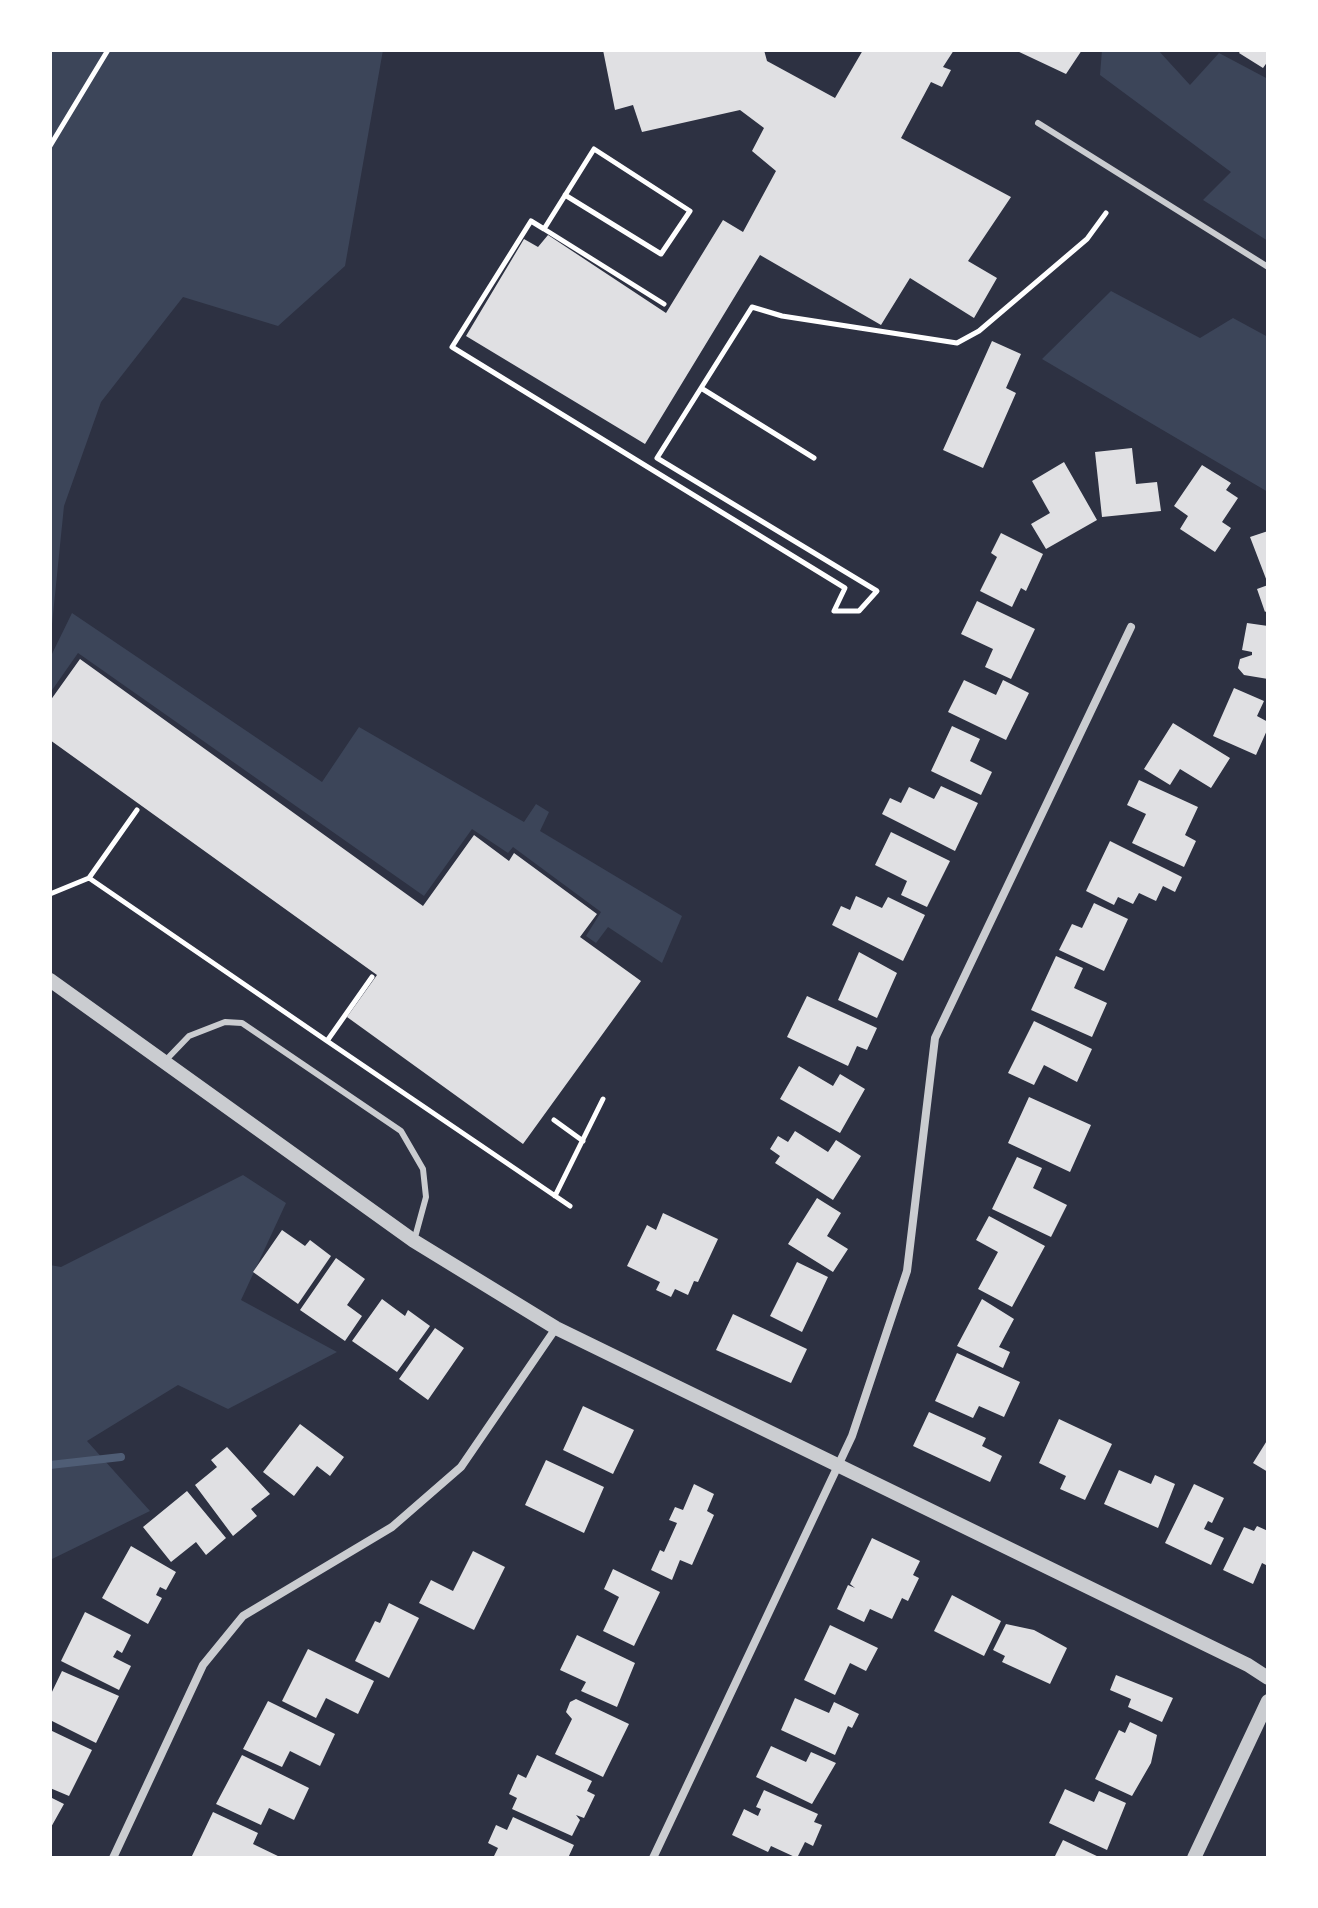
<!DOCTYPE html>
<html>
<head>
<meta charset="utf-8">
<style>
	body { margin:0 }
	#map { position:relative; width:1318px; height:1908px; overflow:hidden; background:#2d3142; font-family:Figtree,sans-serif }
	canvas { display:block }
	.frame { position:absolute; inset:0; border:52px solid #fff; pointer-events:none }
</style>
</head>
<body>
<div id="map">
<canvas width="1318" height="1908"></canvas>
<div class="frame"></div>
</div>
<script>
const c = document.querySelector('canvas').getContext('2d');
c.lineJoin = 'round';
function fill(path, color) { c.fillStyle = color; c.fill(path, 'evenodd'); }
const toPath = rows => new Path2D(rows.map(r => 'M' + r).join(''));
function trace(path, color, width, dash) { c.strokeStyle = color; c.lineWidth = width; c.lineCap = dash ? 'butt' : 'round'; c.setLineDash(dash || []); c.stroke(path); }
fill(toPath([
	[50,50,383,50,345,266,278,326,183,297,101,402,64,506,50,644],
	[1102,50,1158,50,1190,85,1219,53,1268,79,1268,241,1203,200,1231,172,1100,75],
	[1111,291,1200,338,1233,318,1268,337,1268,492,1042,359],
	[72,613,322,782,359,727,524,822,536,804,549,812,540,831,682,916,662,963,608,927,596,943,586,936,601,912,513,847,508,853,472,829,424,896,78,653,50,693,50,658],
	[243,1175,286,1203,241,1300,337,1352,228,1409,178,1385,87,1441,150,1511,50,1560,50,1265,61,1267]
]), '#3c4559');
trace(toPath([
	[50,1465,121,1457]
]), '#4f5d75', 8);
fill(toPath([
	[603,50,764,50,767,61,835,98,863,50,954,50,943,67,951,70,942,87,931,82,901,138,1011,197,968,261,997,278,974,318,910,278,881,325,760,255,645,444,466,336,524,239,538,247,548,235,666,313,723,220,743,232,776,171,752,151,764,128,740,110,642,132,633,105,615,110],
	[1015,50,1082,50,1066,74],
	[1241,50,1268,50,1268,61,1263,68,1239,53],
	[992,341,1021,354,1006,388,1016,393,983,468,943,450],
	[1132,448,1136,484,1157,482,1161,511,1102,517,1095,452],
	[1064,462,1097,520,1046,549,1031,524,1050,513,1032,481],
	[1202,465,1231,483,1226,490,1238,498,1222,522,1231,528,1215,552,1180,529,1188,516,1174,506],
	[1268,531,1268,584,1250,537],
	[1001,533,1043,554,1026,591,1021,588,1012,607,980,591,997,557,991,553],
	[1268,585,1268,610,1265,612,1257,589],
	[977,601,1035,629,1011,679,985,667,993,649,961,634],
	[1247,623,1268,626,1268,679,1244,675,1238,668,1240,659,1252,655,1252,652,1242,650],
	[80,659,423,906,474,835,509,861,514,853,597,914,580,937,641,981,523,1144,347,1017,377,975,50,740,50,701],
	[964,680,996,695,1003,680,1029,693,1006,740,948,712],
	[1234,688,1264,701,1257,716,1268,722,1268,728,1256,755,1213,736],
	[1173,723,1230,758,1211,788,1180,769,1170,785,1144,769],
	[952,726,980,739,970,761,992,772,981,795,931,771],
	[1139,780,1198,807,1185,835,1196,841,1184,867,1132,843,1146,814,1127,805],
	[941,786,978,803,955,851,882,814,890,798,901,803,909,787,934,799],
	[891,832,950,861,927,907,901,895,907,881,875,865],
	[1110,841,1182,877,1175,892,1163,886,1156,901,1139,893,1133,904,1118,897,1114,905,1086,891],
	[856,896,882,908,888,897,925,915,903,961,832,925,841,906,850,910],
	[1094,903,1128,919,1104,971,1059,950,1072,924,1082,928],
	[859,952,897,973,877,1018,838,1000],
	[1056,956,1083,968,1074,988,1107,1003,1092,1037,1031,1010],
	[807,996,877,1028,867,1050,857,1046,848,1066,787,1037],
	[1034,1021,1092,1049,1077,1082,1044,1065,1034,1085,1008,1073],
	[799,1066,833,1086,840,1074,865,1089,840,1133,780,1099],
	[1029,1097,1091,1125,1070,1172,1008,1143],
	[795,1131,828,1152,836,1140,861,1156,833,1200,775,1163,780,1156,770,1149,778,1136,788,1142],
	[1017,1157,1042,1168,1033,1188,1067,1205,1051,1237,992,1209],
	[817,1198,841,1213,827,1236,848,1249,833,1272,788,1244],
	[663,1213,718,1239,698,1282,694,1281,688,1295,675,1289,671,1297,656,1290,660,1282,627,1266,647,1225,656,1230],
	[989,1216,1045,1246,1012,1307,978,1289,998,1252,976,1240],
	[282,1230,305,1246,310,1240,331,1256,298,1304,253,1272],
	[336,1258,365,1279,347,1305,362,1316,345,1341,300,1310],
	[797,1262,828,1277,802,1332,770,1316],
	[382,1299,405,1316,408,1310,430,1326,397,1372,352,1341],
	[982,1299,1014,1319,999,1347,1010,1352,1003,1368,957,1346],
	[733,1314,807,1349,791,1383,716,1350],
	[435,1328,464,1348,428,1400,399,1379],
	[957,1353,1020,1382,1004,1417,979,1406,973,1418,935,1401],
	[583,1406,634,1430,613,1474,563,1450],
	[929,1412,986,1438,982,1446,1002,1456,990,1482,913,1446],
	[1059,1419,1112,1444,1085,1500,1060,1489,1066,1476,1039,1463],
	[300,1424,344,1457,330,1476,317,1466,294,1496,263,1472],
	[1268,1439,1268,1472,1253,1463],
	[227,1447,270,1494,251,1509,257,1516,233,1536,195,1485,217,1467,211,1460],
	[546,1460,604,1487,584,1533,525,1505],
	[1119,1470,1151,1484,1155,1475,1175,1484,1158,1528,1104,1504],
	[694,1484,714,1494,707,1511,714,1515,692,1565,680,1560,672,1580,651,1570,660,1550,664,1552,677,1523,669,1520,675,1507,683,1510],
	[1194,1484,1224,1498,1212,1523,1208,1521,1204,1529,1224,1538,1211,1565,1165,1543],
	[187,1491,226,1538,206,1555,196,1542,171,1562,143,1527],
	[1257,1526,1268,1531,1268,1566,1262,1563,1253,1584,1223,1570,1244,1527,1254,1531],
	[872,1538,920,1561,913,1575,919,1578,908,1601,902,1598,892,1619,870,1609,864,1622,837,1609,848,1585,855,1588,850,1584],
	[131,1546,176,1572,166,1590,160,1587,156,1595,162,1598,148,1624,102,1598],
	[473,1551,505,1567,474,1630,419,1603,431,1580,453,1591],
	[613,1569,660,1592,634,1646,603,1631,619,1597,604,1589],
	[952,1595,1001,1621,984,1656,934,1631],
	[389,1603,419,1618,389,1678,355,1661,375,1621,380,1623],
	[85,1612,131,1635,122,1653,117,1650,113,1657,131,1666,119,1690,61,1661],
	[1006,1624,1034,1630,1067,1648,1050,1684,1002,1662,1005,1656,993,1650],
	[830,1625,878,1648,866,1671,850,1663,835,1695,804,1680],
	[577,1635,635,1663,617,1707,581,1691,586,1682,560,1670],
	[308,1649,374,1681,358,1714,326,1698,316,1718,282,1701],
	[62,1671,119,1696,96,1743,50,1720,50,1696],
	[1116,1675,1173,1698,1162,1722,1128,1707,1131,1699,1110,1690],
	[795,1698,829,1713,834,1702,859,1714,852,1728,848,1726,835,1755,781,1730],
	[576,1699,629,1724,603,1777,555,1754,572,1719,566,1712,570,1702],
	[268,1701,335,1734,320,1766,290,1751,282,1767,243,1749],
	[1130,1722,1157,1735,1151,1763,1132,1796,1095,1779,1119,1730,1125,1733],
	[50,1730,92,1750,69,1796,50,1788],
	[771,1746,806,1762,811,1752,836,1763,812,1804,756,1777],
	[242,1755,309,1788,294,1820,269,1808,261,1825,216,1804],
	[537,1755,592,1781,587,1791,595,1795,584,1818,576,1815,580,1820,572,1836,512,1809,517,1798,509,1794,518,1774,526,1778],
	[1065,1789,1094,1802,1099,1791,1126,1803,1107,1850,1049,1823],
	[764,1790,818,1814,814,1822,822,1825,813,1846,805,1842,797,1858,771,1846,768,1852,732,1835,744,1809,758,1816,761,1809,756,1807],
	[50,1797,64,1804,50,1829],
	[213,1812,258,1833,253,1844,282,1858,191,1858],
	[513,1817,574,1845,568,1858,493,1858,498,1848,488,1843,496,1825,507,1830],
	[1063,1840,1101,1858,1054,1858]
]), '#e0e0e3');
trace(toPath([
	[50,146,108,50],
	[565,195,661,254,690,211,594,149,544,229,664,304],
	[544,229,531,221,452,347,845,588,834,611,859,611,877,591,657,458,752,307,782,316,957,343,979,331,1087,239,1106,213],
	[701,388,814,458],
	[89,878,327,1041,372,977],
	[50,894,89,878,137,810],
	[327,1041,570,1206],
	[554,1120,583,1141],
	[555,1196,603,1099]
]), '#fff', 5);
trace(toPath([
	[1038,123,1268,267],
	[165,1061,189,1036,225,1022,242,1023,401,1131,423,1169,426,1197,414,1241]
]), '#caccd0', 6);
trace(toPath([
	[113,1858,203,1665,243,1616,392,1527,461,1467,556,1328],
	[653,1858,852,1436,907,1271,935,1038,1131,627]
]), '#caccd0', 8);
trace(toPath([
	[50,980,414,1241,556,1328,1248,1665,1268,1678],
	[1194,1858,1268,1701]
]), '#caccd0', 14);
</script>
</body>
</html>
